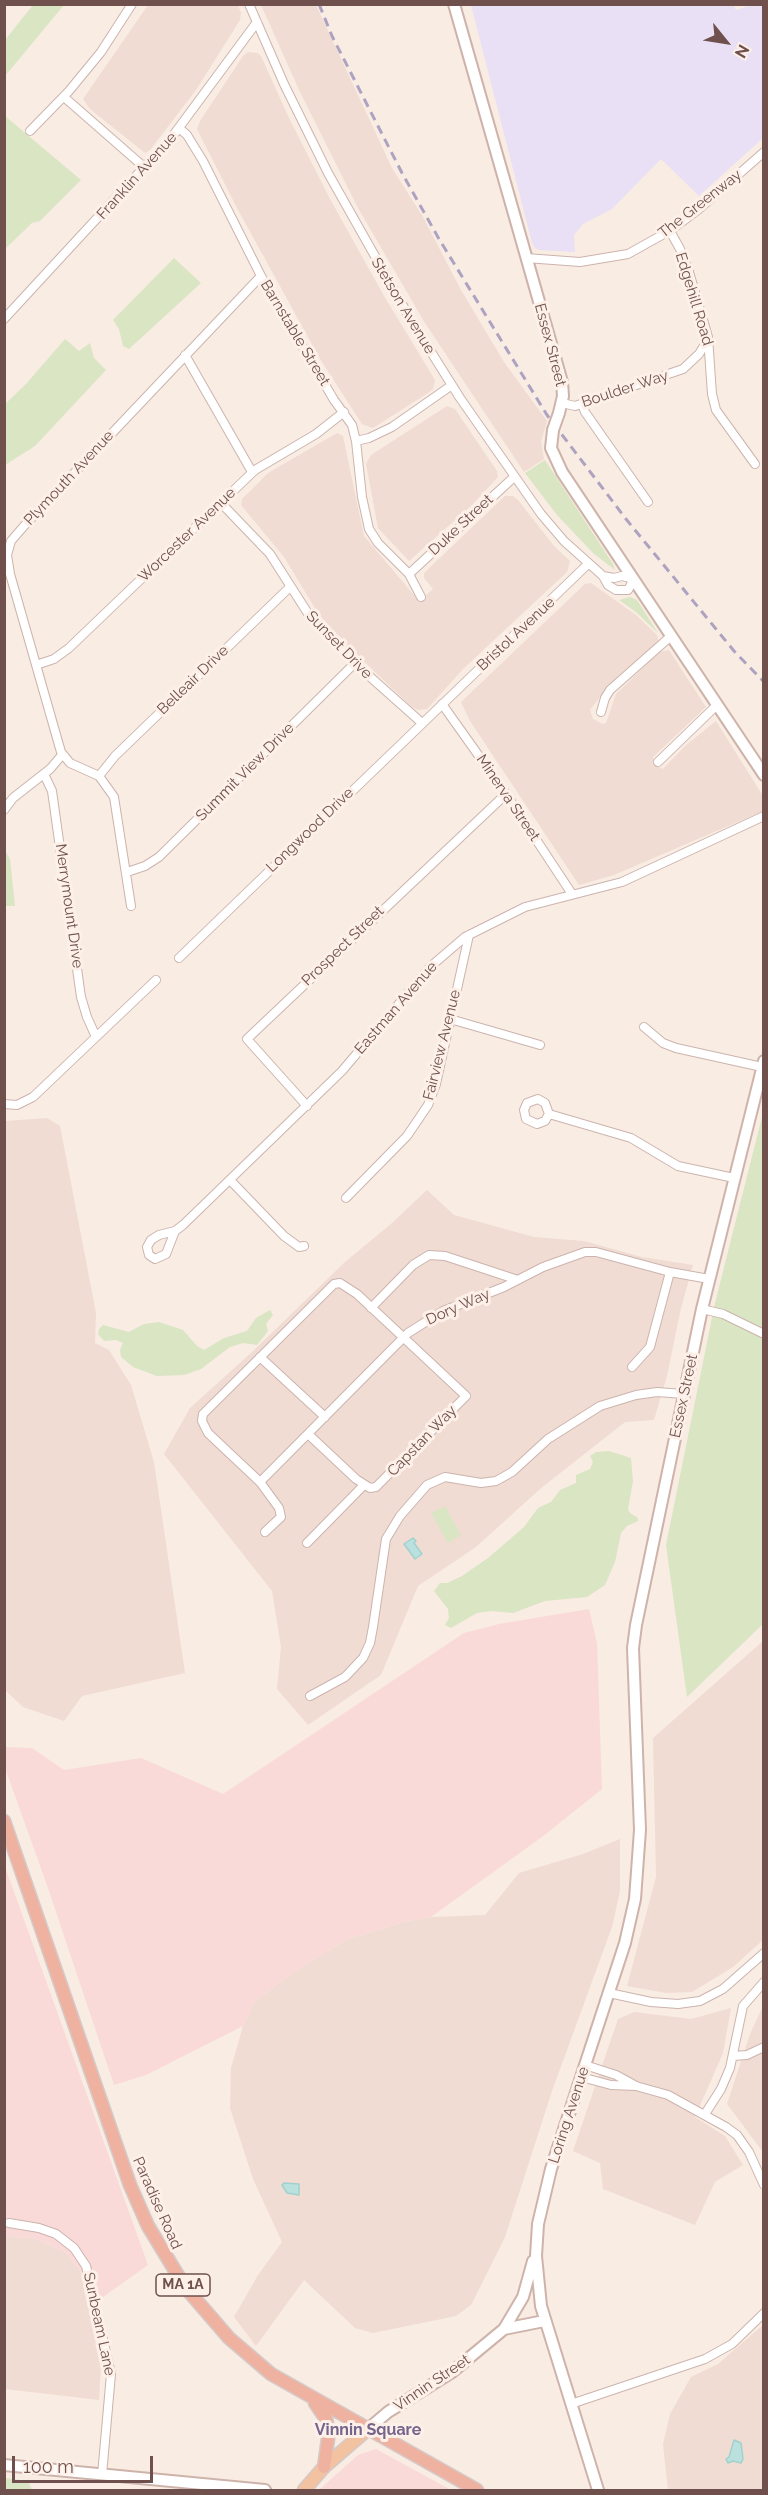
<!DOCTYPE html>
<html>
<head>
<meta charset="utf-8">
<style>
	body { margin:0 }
	#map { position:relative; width:768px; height:2495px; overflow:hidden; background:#f9ece3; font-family:Raleway,sans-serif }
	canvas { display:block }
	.frame { position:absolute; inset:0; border:6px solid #6f504c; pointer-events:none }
	.north { position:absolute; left:696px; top:12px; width:60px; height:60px; -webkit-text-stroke:4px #fdf0e9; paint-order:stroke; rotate:120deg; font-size:16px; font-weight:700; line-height:24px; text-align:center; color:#6f504c }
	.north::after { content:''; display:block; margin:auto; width:21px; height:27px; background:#6f504c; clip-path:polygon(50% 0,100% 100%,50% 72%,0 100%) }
	.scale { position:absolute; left:12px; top:2456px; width:141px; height:27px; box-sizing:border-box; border:3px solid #6f504c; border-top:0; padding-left:8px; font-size:18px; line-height:21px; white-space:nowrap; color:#6f504c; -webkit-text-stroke:4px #fdf0e9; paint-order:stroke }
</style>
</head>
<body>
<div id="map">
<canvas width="768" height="2495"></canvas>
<div class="frame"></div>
<div class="north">N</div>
<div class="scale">100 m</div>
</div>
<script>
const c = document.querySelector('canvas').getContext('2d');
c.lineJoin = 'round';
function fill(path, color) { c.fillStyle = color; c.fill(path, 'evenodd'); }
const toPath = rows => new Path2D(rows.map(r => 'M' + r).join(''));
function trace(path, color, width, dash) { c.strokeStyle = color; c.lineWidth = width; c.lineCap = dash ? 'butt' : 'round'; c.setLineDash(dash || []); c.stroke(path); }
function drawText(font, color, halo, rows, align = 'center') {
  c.font = font + ' Raleway,sans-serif'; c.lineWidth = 6; c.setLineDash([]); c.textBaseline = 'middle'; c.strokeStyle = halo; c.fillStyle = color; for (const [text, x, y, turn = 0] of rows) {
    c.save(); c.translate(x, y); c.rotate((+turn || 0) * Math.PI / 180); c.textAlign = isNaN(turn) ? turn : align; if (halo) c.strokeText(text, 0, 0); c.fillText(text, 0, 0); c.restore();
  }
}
fill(toPath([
	[148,5,238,5,241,13,240,20,196,90,150,150,145,153,90,109,83,99],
	[261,5,316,5,392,168,423,217,461,290,504,362,547,421,541,442,544,459,524,472,425,323,358,208,300,92],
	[248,52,257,53,261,56,289,118,330,199,384,296,435,380,433,389,428,393,373,428,362,424,320,359,237,208,197,129,200,121,243,56],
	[447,406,455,409,497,471,498,477,472,505,409,561,378,528,366,464,371,455],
	[337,433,343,436,364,536,419,601,433,589,424,578,424,573,505,496,513,496,518,500,554,546,570,561,567,572,464,668,427,709,418,710,412,707,357,655,319,615,284,557,241,505,242,499,268,473],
	[591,583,636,615,657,635,659,642,601,696,590,710,593,719,603,724,606,723,616,694,659,652,669,650,706,707,653,757,655,765,663,769,685,746,716,721,763,796,763,811,614,875,579,885,470,721,461,702,585,584],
	[47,1118,60,1126,96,1313,95,1343,109,1350,131,1385,154,1462,185,1673,82,1696,64,1721,23,1707,4,1689,5,1121],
	[427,1190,454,1215,534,1237,584,1241,642,1257,693,1265,681,1308,667,1376,654,1420,625,1422,540,1489,476,1547,418,1586,381,1675,308,1725,277,1689,281,1647,272,1591,164,1454,190,1408,253,1351,345,1262,392,1223],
	[763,1641,763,1940,733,1967,692,1992,666,1993,627,1986,656,1877,653,1738],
	[620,1839,620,1891,612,1927,552,2091,505,2237,471,2305,456,2316,373,2333,355,2328,304,2280,256,2346,234,2317,258,2275,282,2242,253,2179,230,2108,231,2068,243,2026,255,2001,303,1966,346,1940,407,1921,431,1917,485,1915,519,1873,583,1854],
	[763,2006,763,2152,727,2104,750,2034],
	[731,2008,723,2053,695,2117,725,2136,743,2165,715,2182,695,2225,603,2189,600,2163,573,2151,618,2019,634,2012,691,2019],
	[11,2236,36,2239,65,2252,80,2270,101,2366,99,2400,5,2389,4,2237],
	[763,2325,763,2490,668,2490,663,2444,670,2414,691,2377,718,2364]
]), '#f0dcd2');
fill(toPath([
	[589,1609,597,1643,602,1789,542,1837,431,1917,407,1921,346,1940,303,1966,255,2001,243,2026,146,2075,114,2085,48,1888,5,1768,5,1747,32,1748,64,1770,141,1758,223,1794,464,1633,499,1624],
	[4,1864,148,2265,89,2307,80,2270,65,2252,36,2239,11,2236,5,2237],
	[376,2449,387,2455,451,2490,319,2490,358,2455]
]), '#f9dad8');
fill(toPath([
	[733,4,736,10,752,5,763,5,763,138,699,196,661,159,612,209,583,224,574,235,575,252,539,250,535,248,532,243,471,5]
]), '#e9e0f5');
fill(toPath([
	[33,5,64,5,5,76,5,40],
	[5,116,81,180,40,221,32,223,5,249],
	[174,258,201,283,129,349,123,346,119,329,113,320],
	[65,339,79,351,90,343,94,358,106,370,35,446,5,465,5,404,26,384],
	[545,460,613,564,615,570,593,553,557,515,525,473],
	[630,597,637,600,658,633,636,612,619,600],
	[4,849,10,859,15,906,5,906],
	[763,1113,763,1624,687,1697,666,1545,715,1303],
	[270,1310,273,1315,266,1324,268,1331,257,1345,243,1343,230,1347,201,1369,184,1375,157,1376,133,1367,121,1357,120,1350,123,1343,116,1340,104,1341,98,1334,99,1329,103,1325,129,1332,144,1324,159,1322,183,1330,197,1346,204,1350,224,1338,247,1331,256,1318],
	[609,1451,631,1458,633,1481,628,1509,630,1513,638,1518,638,1521,627,1526,621,1533,615,1562,605,1585,587,1597,545,1601,513,1613,491,1611,477,1613,451,1628,445,1625,449,1618,448,1609,434,1591,440,1583,447,1583,462,1576,488,1558,524,1527,538,1508,551,1502,560,1490,576,1483,576,1475,590,1469,593,1462,590,1456,596,1452],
	[445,1506,461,1535,448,1543,431,1513],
	[5,2478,28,2481,32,2490,5,2490]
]), '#d9e5c3');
const water = toPath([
	[413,1538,416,1541,414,1543,422,1554,415,1559,404,1544,413,1538],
	[284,2183,299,2184,299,2195,287,2193,282,2185,284,2183],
	[734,2440,741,2443,743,2459,741,2463,733,2461,728,2463,726,2459,729,2457,734,2440]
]);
fill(water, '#bae1de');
trace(water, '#a1d1ce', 1.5);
const minor = toPath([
	[249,4,284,84,328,173,411,320,460,398,541,514,564,541,603,576,608,585,616,590,628,590,634,579,622,576,614,578,603,576],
	[64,97,144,167],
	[179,128,187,135,203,161,261,276,334,400,352,425,356,441,369,438,392,427,452,385],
	[30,131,69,91,101,52,132,4],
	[670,231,680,249,689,272,708,337,712,394,716,410,755,464],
	[526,258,580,262,628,254,671,230,699,209,764,152],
	[4,319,172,137,257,22],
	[185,355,252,472],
	[562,403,575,406,683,369,699,354,708,339],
	[582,404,585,412,648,502],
	[356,441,362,497,369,529,378,543,409,574,421,597],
	[221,503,270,554,309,615,368,675,422,723],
	[409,574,514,477],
	[36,665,54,659,69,648,255,470,316,434,344,412],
	[442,704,506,794,572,894],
	[601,712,605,698,610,690,671,636],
	[658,762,717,705],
	[44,774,52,791,81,997,87,1017,96,1037],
	[99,776,115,756,290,587],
	[4,810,13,798,50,769,62,755],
	[127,872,145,866,159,857,356,662],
	[131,906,114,797,99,776,70,763,61,752,10,574,7,555,11,541,24,526,261,276],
	[179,958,588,564],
	[450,1019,540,1045],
	[644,1027,663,1043,676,1048,762,1067],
	[4,1104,17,1105,33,1097,156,980],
	[307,1106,247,1039,506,794],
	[549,1114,545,1121,537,1124,526,1119,524,1110,527,1103,538,1099,545,1103,549,1114,631,1138,678,1166,734,1178],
	[230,1180,284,1236,299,1247,304,1246],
	[346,1198,407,1136,428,1105,436,1084,469,935],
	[175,1231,166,1254,155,1259,149,1255,147,1247,151,1240,159,1235,175,1231,183,1225,342,1071,430,967,465,937,525,907,622,882,764,816],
	[371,1308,413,1265,429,1255,445,1256,518,1280],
	[702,1309,723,1314,764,1334],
	[260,1357,325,1417],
	[632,1367,650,1347,670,1272],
	[260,1482,408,1333,443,1311,504,1287,543,1267,585,1252,596,1252,670,1272,709,1279],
	[265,1532,281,1517,279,1508,260,1482,208,1433,202,1421,203,1414,334,1284,340,1283,357,1294,466,1396,376,1487,370,1488,356,1479,308,1434],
	[307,1543,364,1485],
	[310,1696,345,1677,363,1658,370,1643,373,1627,386,1539,400,1516,427,1485,445,1477,481,1483,496,1481,512,1472,548,1439,600,1406,636,1395,657,1392,684,1394],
	[609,1993,651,2002,678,2004,700,2001,723,1989,764,1953],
	[733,2056,747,2055,764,2047],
	[585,2065,616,2075,636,2086,668,2095,726,2127,737,2135,749,2152,764,2185],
	[581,2077,611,2085,636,2086],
	[705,2114,721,2089,730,2068,743,2006,764,1982],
	[9,2223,39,2228,56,2234,74,2248,86,2266,111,2374,102,2475],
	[571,2404,705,2359,732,2344,764,2313]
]);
const secondary = toPath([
	[454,4,562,382,563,396,559,413],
	[553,430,551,448,562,472,764,775],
	[504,2329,523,2297,533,2261],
	[368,2429,388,2412,452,2372,504,2329,544,2321],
	[4,2465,265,2490],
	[598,2490,541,2306,536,2256,538,2224,551,2169,625,1943,635,1899,640,1830,633,1648,636,1625,702,1309,764,1061]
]);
const primary = toPath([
	[304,2490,324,2467,368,2429]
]);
const trunk = toPath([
	[4,1821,130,2185,148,2226,185,2287,229,2338,271,2374,477,2490],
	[315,2403,326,2419,329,2432,324,2467]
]);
trace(minor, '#ccb4ae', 10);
trace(secondary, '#ceb3ab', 14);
trace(primary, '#d4cac9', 15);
trace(trunk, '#d4cac9', 15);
trace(minor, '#fff', 8);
trace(secondary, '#fff', 10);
trace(primary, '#f2c2a1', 12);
trace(trunk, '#f0b2a0', 12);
trace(toPath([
	[319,4,332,36,402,173,439,239,547,415,626,519,734,651,764,682]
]), '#ada3c1', 3, [9, 6]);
const secondaryBridge = toPath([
	[553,430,559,413]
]);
trace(secondaryBridge, '#ceb3ab', 14, []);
trace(secondaryBridge, '#fff', 10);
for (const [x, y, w] of [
	[183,2285,54]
]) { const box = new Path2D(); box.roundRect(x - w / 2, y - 11, w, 22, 4.5); c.fillStyle = '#fdf0e9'; c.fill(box); trace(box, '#6f504c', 1.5); }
drawText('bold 14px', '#6f504c', null, [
	["MA 1A",183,2285]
]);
drawText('15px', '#6f504c', '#fdf0e9', [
	["Franklin Avenue",137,176,-48],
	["The Greenway",700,204,-38],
	["Edgehill Road",694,299,73],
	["Stetson Avenue",403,306,59],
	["Barnstable Street",295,333,59],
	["Essex Street",550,345,75],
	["Boulder Way",625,389,-18],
	["Plymouth Avenue",69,478,-47],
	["Duke Street",461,525,-43],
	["Worcester Avenue",187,535,-44],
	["Bristol Avenue",516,634,-43],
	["Sunset Drive",339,645,46],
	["Belleair Drive",193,680,-44],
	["Summit View Drive",245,772,-45],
	["Minerva Street",508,798,56],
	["Longwood Drive",310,830,-44],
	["Merrymount Drive",69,906,82],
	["Prospect Street",343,946,-44],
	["Eastman Avenue",396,1008,-49],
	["Fairview Avenue",442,1045,-76],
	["Dory Way",458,1307,-24],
	["Essex Street",684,1396,-78],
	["Capstan Way",422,1441,-46],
	["Loring Avenue",569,2115,-72],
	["Paradise Road",157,2203,66],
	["Sunbeam Lane",99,2324,78],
	["Vinnin Street",432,2383,-34]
]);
drawText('bold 16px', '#75648c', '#fdf0e9', [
	["Vinnin Square",368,2430]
]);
</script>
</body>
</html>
